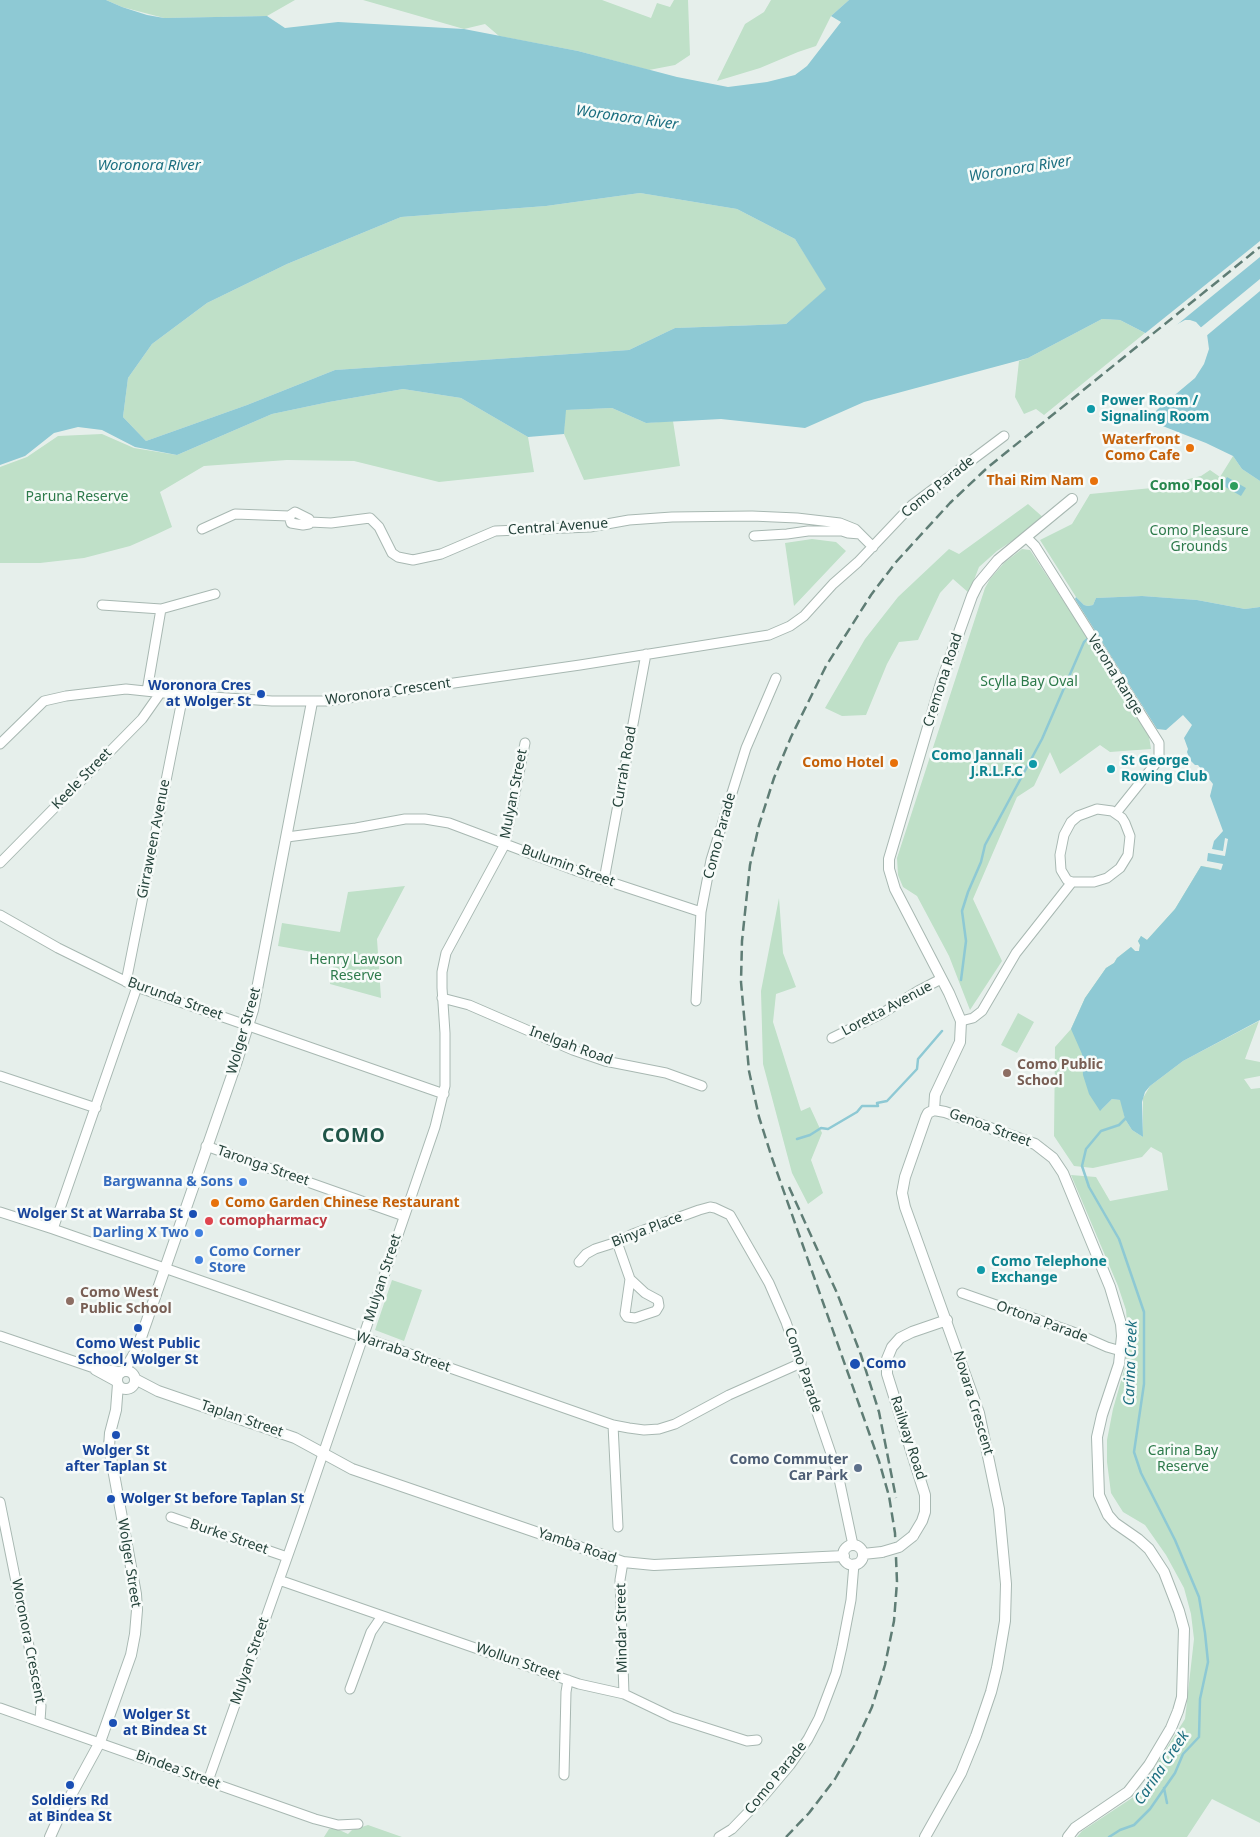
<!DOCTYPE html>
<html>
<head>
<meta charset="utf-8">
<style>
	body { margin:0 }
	canvas { display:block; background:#e6efeb }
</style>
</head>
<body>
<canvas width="1260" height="1837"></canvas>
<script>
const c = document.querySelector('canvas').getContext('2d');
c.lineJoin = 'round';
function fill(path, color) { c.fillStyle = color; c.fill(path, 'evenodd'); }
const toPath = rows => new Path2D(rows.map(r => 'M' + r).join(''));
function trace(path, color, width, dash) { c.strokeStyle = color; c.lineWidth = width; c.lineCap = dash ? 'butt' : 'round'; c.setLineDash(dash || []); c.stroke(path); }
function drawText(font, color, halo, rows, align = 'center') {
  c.font = font + ' "Noto Sans",sans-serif'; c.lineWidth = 5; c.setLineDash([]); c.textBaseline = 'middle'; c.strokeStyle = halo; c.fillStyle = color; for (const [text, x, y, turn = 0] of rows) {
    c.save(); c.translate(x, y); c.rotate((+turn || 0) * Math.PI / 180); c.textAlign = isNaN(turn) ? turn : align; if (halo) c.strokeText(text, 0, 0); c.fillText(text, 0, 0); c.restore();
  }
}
fill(toPath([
	[106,0,295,0,267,16,164,18,122,7],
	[363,0,602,0,651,18,657,3,670,7,674,0,688,0,690,55,675,65,649,70,578,51,499,36,485,24,464,29],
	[771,0,849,0,831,16,816,46,798,52,760,68,717,81,745,24,764,12],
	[640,193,737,209,795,239,827,289,786,324,675,328,629,350,335,370,247,405,146,441,123,417,128,378,152,344,207,303,287,264,401,217,546,206],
	[1102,319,1120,320,1145,333,1044,415,1036,409,1024,414,1015,397,1019,361,1028,358],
	[403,389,461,398,528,437,534,472,439,482,354,461,287,460,204,466,160,492,172,527,155,535,130,546,84,558,40,563,0,563,0,467,27,457,58,436,102,434,134,448,177,455,272,414,329,402],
	[612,408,646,423,673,421,680,466,584,480,564,434,565,410],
	[1233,456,1242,469,1260,481,1260,607,1245,609,1197,600,1142,596,1096,598,1093,605,1088,606,1084,605,1076,597,1040,540,1072,524,1090,494,1152,488,1201,476,1210,470,1220,477],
	[1028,504,1045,519,997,551,979,567,969,593,953,579,940,593,918,640,899,642,887,664,866,715,842,716,825,708,865,639,898,597,949,549,959,554],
	[812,539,836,542,846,551,794,606,785,543],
	[1022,549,1030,550,1148,730,1151,749,1110,752,1100,745,1060,774,1050,752,1034,786,1017,797,973,899,1002,961,970,1010,949,956,917,896,903,887,898,875,897,858,985,588,990,579,1004,563],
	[1201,866,1219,869,1101,1110,1112,1099,1121,1100,1125,1119,1132,1130,1143,1137,1143,1098,1150,1086,1183,1061,1259,1021,1245,1059,1260,1062,1260,1076,1244,1079,1251,1089,1260,1088,1260,1823,1212,1799,1187,1837,1077,1837,1082,1831,1138,1794,1185,1719,1194,1639,1191,1614,1184,1588,1166,1555,1145,1525,1123,1512,1111,1493,1107,1462,1107,1440,1113,1409,1125,1367,1128,1335,1126,1310,1118,1286,1071,1175,1096,1177,1110,1201,1168,1190,1162,1153,1151,1147,1142,1157,1093,1168,1074,1166,1054,1136,1055,1047,1071,1029,1085,998,1106,968,1114,963,1117,958,1131,947,1135,951,1139,951,1140,945,1138,941,1141,936,1147,940,1175,909],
	[405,886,377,939,381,998,330,984,335,956,278,946,282,923,340,932,348,892],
	[779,898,783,953,796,987,776,994,773,1022,801,1111,810,1107,822,1133,811,1160,823,1193,808,1204,792,1173,763,1064,761,991],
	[1018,1013,1034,1022,1017,1053,1001,1045],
	[392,1280,422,1290,404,1341,375,1330],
	[368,1825,402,1837,324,1837,329,1829,335,1828,348,1834,352,1830]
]), '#bfe0c8');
fill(toPath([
	[0,0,106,0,122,7,147,15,164,18,267,16,285,28,338,22,464,29,578,51,677,77,728,87,767,82,795,75,807,66,841,22,831,16,849,0,1260,0,1260,481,1242,469,1233,456,1206,443,1160,425,1158,420,1156,411,1158,409,1195,378,1204,364,1209,349,1207,334,1196,322,1190,320,1185,320,1153,337,1120,320,1102,319,1028,358,864,402,805,428,721,419,646,423,612,408,566,410,564,434,528,437,461,398,403,389,329,402,272,414,177,455,135,447,102,430,78,427,54,433,25,456,0,465],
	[640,193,737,209,795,239,826,289,786,324,675,328,629,350,335,370,247,405,146,441,123,417,128,378,152,344,207,303,287,264,401,217,546,206],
	[1227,477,1246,488,1241,496,1222,485],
	[1142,596,1197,600,1245,609,1260,607,1260,1020,1183,1061,1150,1086,1145,1092,1142,1102,1143,1137,1132,1130,1125,1119,1120,1100,1112,1099,1100,1111,1089,1094,1083,1075,1082,1054,1071,1029,1085,998,1106,968,1114,963,1117,958,1131,947,1135,951,1139,951,1140,945,1138,941,1141,936,1147,940,1175,909,1201,866,1221,870,1223,864,1207,861,1208,853,1225,856,1228,839,1225,838,1223,851,1212,849,1214,841,1223,831,1210,796,1213,784,1198,765,1195,765,1190,760,1187,752,1188,749,1184,738,1192,725,1183,715,1166,730,1157,729,1075,599,1076,597,1084,605,1088,606,1093,605,1096,598]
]), '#8ec9d4');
fill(toPath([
	[1260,241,1260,257,1168,332,1153,340,1143,335],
	[1260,279,1260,291,1205,337,1199,329]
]), '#e6efeb');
trace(toPath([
	[961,980,966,941,962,911,968,892,981,862,985,845,1042,739,1084,642,1096,632,1098,633],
	[797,1139,810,1135,821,1128,828,1129,857,1112,862,1106,878,1106,877,1103,887,1101,917,1069,918,1059,942,1031],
	[1164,1788,1167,1803],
	[1109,1837,1120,1830,1134,1825,1150,1809,1175,1773,1183,1754,1199,1737,1200,1699,1208,1662,1205,1633,1199,1597,1175,1540,1141,1473,1134,1452,1144,1384,1144,1312,1119,1239,1089,1187,1082,1166,1086,1149,1101,1131,1119,1125,1126,1118]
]), '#8ec9d4', 2.5);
const minor = toPath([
	[289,516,291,523,303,525,309,524,310,522,331,523,370,518,379,527,392,553,398,557,413,560,441,554,495,531,590,527,629,520,672,517,752,516,797,518,840,523,855,529,873,547],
	[202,529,235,514,289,516,295,512,309,519,310,522],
	[754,536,787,534,808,531,842,531,848,533,860,534],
	[1026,537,1035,546,1159,743,1159,756,1156,763,1116,813],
	[102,605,161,609,215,594],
	[147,691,161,609],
	[0,744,44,701,66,696,126,689,183,695,272,701,328,701,580,665,769,635,790,626,804,616,833,584,858,562,912,505,1004,436],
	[1097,809,1112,811,1122,818,1125,823,1130,836,1128,855,1120,868,1107,878,1094,882,1072,882,1067,880,1061,870,1060,855,1064,835,1071,822,1078,816,1097,809],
	[287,837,356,828,405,819,425,819,449,823,577,871,701,912],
	[0,863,142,719,161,692],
	[604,880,646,654],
	[0,915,58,948,137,987,444,1094],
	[126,982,183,695],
	[442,998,469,1005,573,1050,605,1061,666,1073,702,1086],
	[696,1001,701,912,711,860,746,748,776,678],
	[961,1021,973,1018,982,1011,1016,953,1072,882],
	[832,1038,881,1014,918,991,941,979],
	[0,1076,96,1108],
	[206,1146,404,1216],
	[0,1212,53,1229,613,1425,629,1428,644,1430,659,1429,675,1424,729,1395,801,1363],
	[53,1229,137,987],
	[617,1242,630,1279,645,1293,658,1300,659,1306,656,1311,635,1318,627,1317,625,1314,630,1279],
	[579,1262,586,1254,595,1249,617,1242,633,1234,699,1210,710,1207,715,1208,730,1215,769,1283,786,1322,838,1474,853,1545],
	[962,1293,1073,1332,1107,1347,1121,1351],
	[0,1336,91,1367,122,1372],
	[95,1370,117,1382],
	[613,1425,618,1527],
	[0,1502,41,1706,40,1721],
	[171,1517,287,1557],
	[623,1562,620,1580,624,1694],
	[279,1580,579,1684,624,1694,672,1717,747,1741,757,1740],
	[350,1689,371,1632,382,1616],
	[0,1708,315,1819,338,1825,358,1824],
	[564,1775,566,1692,568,1680],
	[208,1781,299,1524,435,1127,445,1086,445,1033,442,988,442,972,446,953,505,844,525,743],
	[719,1837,732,1829,763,1797,790,1765,808,1739,819,1718,836,1673,842,1647,851,1600,854,1564]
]);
const tertiary = toPath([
	[934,1110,945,1112,1035,1144,1053,1158,1063,1173,1110,1287,1121,1324,1122,1336,1119,1364,1102,1415,1097,1437,1099,1495,1108,1515,1115,1523,1138,1539,1149,1549,1164,1572,1179,1611,1184,1629,1182,1697,1178,1711,1171,1728,1149,1765,1128,1792,1075,1828,1068,1837],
	'117 1380a9 9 0 1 1 18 0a9 9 0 1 1-18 0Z',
	[124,1371,137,1349,237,1061,253,1010,312,702],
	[135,1379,158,1391,295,1438,352,1469,623,1562,654,1565,844,1556],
	[913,1536,922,1521,925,1512,925,1495,887,1374,887,1359,892,1347,900,1338,912,1332,947,1320],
	'843 1555a10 10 0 1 1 20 0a10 10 0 1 1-20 0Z',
	[863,1554,882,1552],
	[50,1837,58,1819,100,1742,131,1655,135,1634,137,1610,136,1594,109,1447,110,1433,116,1410,118,1384],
	[925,1837,961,1773,976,1736,991,1692,997,1668,1005,1621,1006,1584,999,1509,979,1413,905,1207,902,1193,905,1177,926,1117,928,1113,934,1110,935,1095,960,1042,961,1021,949,993,895,889,889,869,889,859,941,683,972,596,978,584,998,560,1072,499]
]);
trace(minor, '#a8b8b2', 11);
trace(tertiary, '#a8b8b2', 12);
trace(minor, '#fff', 9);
trace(tertiary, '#fff', 10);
trace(toPath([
	[789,1187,837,1293,861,1355,879,1412,896,1498],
	[786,1837,809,1813,835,1779,854,1746,872,1707,885,1665,894,1621,897,1582,895,1533,889,1496,879,1461,772,1158,759,1117,749,1071,741,982,742,941,750,865,759,825,774,778,791,737,826,666,871,595,896,562,950,503,987,468,1260,247]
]), '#5f7d75', 2.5, [10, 5]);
const tertiaryBridge = toPath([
	[882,1552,899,1547,913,1536]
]);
trace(tertiaryBridge, '#a8b8b2', 12, []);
trace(tertiaryBridge, '#fff', 10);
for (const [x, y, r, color] of [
	[1091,409,5,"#0f9aa8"],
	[1190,448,5,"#e8710a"],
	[1094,481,5,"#e8710a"],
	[1234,486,5,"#2e9e5b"],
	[261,694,5,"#1a4fb4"],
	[894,763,5,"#e8710a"],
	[1033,764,5,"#0f9aa8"],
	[1111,769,5,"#0f9aa8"],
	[1007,1073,5,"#8d6e63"],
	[243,1182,5,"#3f7fe0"],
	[215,1203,5,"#e8710a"],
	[193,1214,5,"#1a4fb4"],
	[209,1221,5,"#e0444e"],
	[199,1233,5,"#3f7fe0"],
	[199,1260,5,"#3f7fe0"],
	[981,1270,5,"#0f9aa8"],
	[70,1301,5,"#8d6e63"],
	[138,1328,5,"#1a4fb4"],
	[855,1364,6,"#1a4fb4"],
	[116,1435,5,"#1a4fb4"],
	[858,1468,5,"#5c6f8a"],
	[111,1499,5,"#1a4fb4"],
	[113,1723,5,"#1a4fb4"],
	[70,1785,5,"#1a4fb4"]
]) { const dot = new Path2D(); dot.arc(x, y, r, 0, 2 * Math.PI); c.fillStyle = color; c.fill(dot); trace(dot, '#f7fbf9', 2); }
drawText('bold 14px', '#0d838f', '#f7fbf9', [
	["Power Room /",1101,401],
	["Signaling Room",1101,417],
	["Como Jannali",1023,756,"right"],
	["J.R.L.F.C",1023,772,"right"],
	["St George",1121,761],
	["Rowing Club",1121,777],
	["Como Telephone",991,1262],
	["Exchange",991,1278]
], 'left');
drawText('bold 14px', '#c56008', '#f7fbf9', [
	["Waterfront",1180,440],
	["Como Cafe",1180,456],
	["Thai Rim Nam",1084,481],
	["Como Hotel",884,763],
	["Como Garden Chinese Restaurant",225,1203,"left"]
], 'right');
drawText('bold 14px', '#27864d', '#f7fbf9', [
	["Como Pool",1224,486]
], 'right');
drawText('14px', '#24423a', '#f7fbf9', [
	["Como Parade",938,487,-39],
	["Central Avenue",558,527,-4],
	["Verona Range",1115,675,58],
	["Cremona Road",943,680,-72],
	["Woronora Crescent",388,692,-8],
	["Currah Road",625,767,-80],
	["Keele Street",82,779,-46],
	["Mulyan Street",514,794,-79],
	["Como Parade",720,836,-75],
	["Girraween Avenue",154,839,-79],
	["Bulumin Street",568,866,20],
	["Burunda Street",175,999,20],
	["Loretta Avenue",887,1009,-28],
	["Wolger Street",244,1031,-74],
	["Inelgah Road",571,1046,20],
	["Genoa Street",990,1128,20],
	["Taronga Street",263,1166,19],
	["Binya Place",647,1230,-21],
	["Mulyan Street",383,1278,-72],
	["Ortona Parade",1042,1322,20],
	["Warraba Street",403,1352,19],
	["Como Parade",803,1370,71],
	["Novara Crescent",973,1403,73],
	["Taplan Street",242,1419,19],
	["Railway Road",908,1438,72],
	["Burke Street",229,1537,19],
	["Yamba Road",577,1546,19],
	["Wolger Street",129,1563,81],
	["Mindar Street",622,1628,-91],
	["Woronora Crescent",28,1641,79],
	["Mulyan Street",250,1661,-71],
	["Wollun Street",518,1662,19],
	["Bindea Street",178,1770,20],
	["Como Parade",776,1778,-51]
]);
drawText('14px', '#2d7a4b', '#f7fbf9', [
	["Paruna Reserve",77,497],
	["Como Pleasure",1199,531],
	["Grounds",1199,547],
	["Scylla Bay Oval",1029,682],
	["Henry Lawson",356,960],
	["Reserve",356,976],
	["Carina Bay",1183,1451],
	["Reserve",1183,1467]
]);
drawText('bold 14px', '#164399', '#f7fbf9', [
	["Woronora Cres",251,686,"right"],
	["at Wolger St",251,702,"right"],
	["Wolger St at Warraba St",183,1214,"right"],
	["Como West Public",138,1344],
	["School, Wolger St",138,1360],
	["Como",866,1364,"left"],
	["Wolger St",116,1451],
	["after Taplan St",116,1467],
	["Wolger St before Taplan St",121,1499,"left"],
	["Wolger St",123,1715,"left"],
	["at Bindea St",123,1731,"left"],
	["Soldiers Rd",70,1801],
	["at Bindea St",70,1817]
]);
drawText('bold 14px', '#785e54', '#f7fbf9', [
	["Como Public",1017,1065],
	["School",1017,1081],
	["Como West",80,1293],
	["Public School",80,1309]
], 'left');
drawText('bold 14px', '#366cbe', '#f7fbf9', [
	["Bargwanna & Sons",233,1182],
	["Darling X Two",189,1233],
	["Como Corner",209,1252,"left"],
	["Store",209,1268,"left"]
], 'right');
drawText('bold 14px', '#be3a42', '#f7fbf9', [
	["comopharmacy",219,1221]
], 'left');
drawText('bold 14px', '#4e5e75', '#f7fbf9', [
	["Como Commuter",848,1460],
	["Car Park",848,1476]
], 'right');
drawText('italic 15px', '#1c6f80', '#f7fbf9', [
	["Woronora River",627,118,8],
	["Woronora River",149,166],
	["Woronora River",1020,169,-9],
	["Carina Creek",1131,1363,-88],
	["Carina Creek",1162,1768,-56]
]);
c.letterSpacing = '1px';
drawText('bold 19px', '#1f5548', '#f7fbf9', [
	["COMO",354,1137]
]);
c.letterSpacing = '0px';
</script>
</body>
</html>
